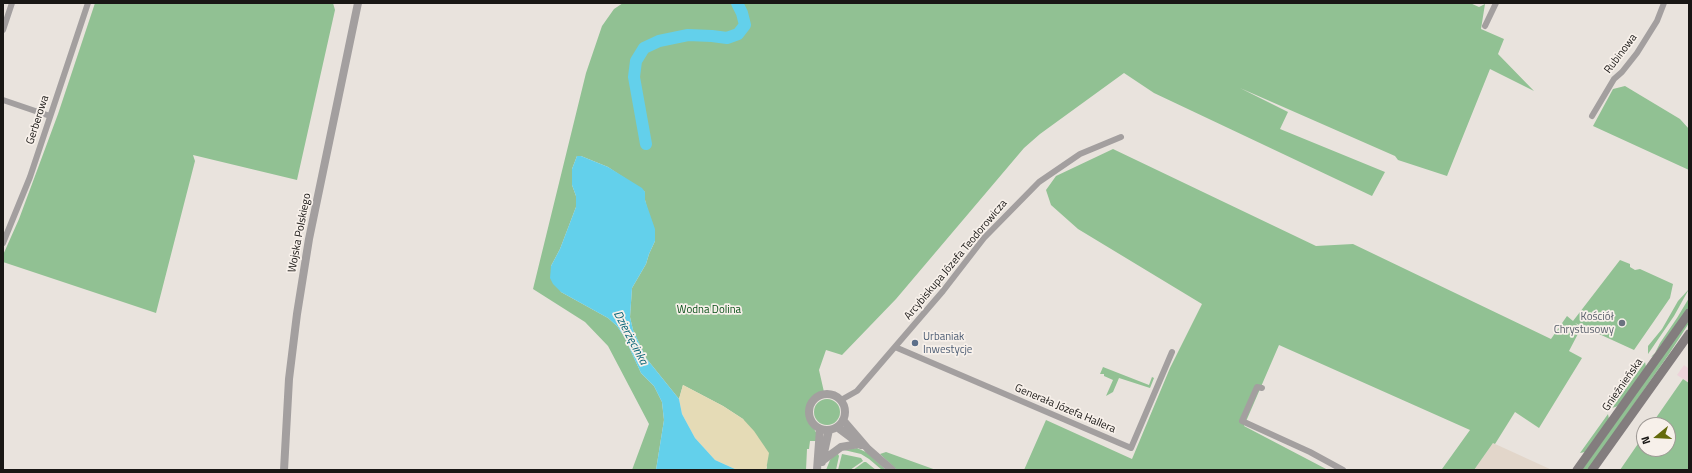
<!DOCTYPE html>
<html>
<head>
<meta charset="utf-8">
<style>
	body { margin:0 }
	#map { position:relative; width:1692px; height:473px; overflow:hidden; background:#e9e3dd; font-family:"Titillium Web",sans-serif }
	canvas { display:block }
	.frame { position:absolute; inset:0; border:4px solid #191715; pointer-events:none }
	.north { position:absolute; left:1636px; top:417px; width:40px; height:40px; box-sizing:border-box; background:#f7f0ea; border:1px solid #9e9995; border-radius:50%; rotate:252deg; font-size:11px; font-weight:700; line-height:16px; text-align:center; color:#191715 }
	.north::after { content:''; display:block; margin:auto; width:14px; height:18px; background:#646a0c; clip-path:polygon(50% 0,100% 100%,50% 72%,0 100%) }
</style>
</head>
<body>
<div id="map">
<canvas width="1692" height="473"></canvas>
<div class="frame"></div>
<div class="north">N</div>
</div>
<script>
const c = document.querySelector('canvas').getContext('2d');
c.lineJoin = 'round';
function fill(path, color) { c.fillStyle = color; c.fill(path, 'evenodd'); }
const toPath = rows => new Path2D(rows.map(r => 'M' + r).join(''));
function trace(path, color, width, dash) { c.strokeStyle = color; c.lineWidth = width; c.lineCap = dash ? 'butt' : 'round'; c.setLineDash(dash || []); c.stroke(path); }
function drawText(font, color, halo, rows, align = 'center') {
  c.font = font + ' "Titillium Web",sans-serif'; c.lineWidth = 3.5; c.setLineDash([]); c.textBaseline = 'middle'; c.strokeStyle = halo; c.fillStyle = color; for (const [text, x, y, turn = 0] of rows) {
    c.save(); c.translate(x, y); c.rotate((+turn || 0) * Math.PI / 180); c.textAlign = isNaN(turn) ? turn : align; if (halo) c.strokeText(text, 0, 0); c.fillText(text, 0, 0); c.restore();
  }
}
fill(toPath([
	[1493,443,1552,470,1474,470]
]), '#e2d6ca');
fill(toPath([
	[1684,365,1688,368,1689,367,1689,383,1677,375]
]), '#edd3da');
fill(toPath([
	[95,3,333,3,335,10,297,180,193,155,195,161,156,313,3,262,3,255,19,219,58,114],
	[623,3,1470,3,1479,7,1485,4,1481,29,1504,39,1498,54,1534,91,1490,69,1447,176,1398,160,1395,156,1240,88,1288,112,1280,129,1385,172,1372,196,1154,93,1124,73,1040,134,1024,148,896,299,842,355,826,350,819,370,824,392,813,397,808,407,808,419,817,434,817,441,810,441,809,449,807,449,806,470,766,470,767,467,743,419,723,406,683,385,679,399,646,358,633,330,630,317,632,288,646,264,649,254,655,241,645,200,645,192,608,167,581,156,577,156,572,169,572,185,576,196,576,207,560,249,551,266,561,292,608,318,617,326,624,336,641,373,654,386,662,402,664,420,656,470,632,470,649,424,608,346,585,322,533,289,586,73,602,26,614,9],
	[1625,86,1680,119,1689,129,1689,170,1593,126,1613,89],
	[1113,149,1316,246,1353,244,1551,339,1567,316,1573,321,1620,260,1630,264,1630,267,1635,270,1640,269,1673,284,1670,298,1634,350,1575,323,1581,328,1569,351,1582,358,1539,428,1515,412,1495,444,1493,443,1474,470,1442,469,1470,430,1279,345,1244,426,1328,470,1024,470,1046,420,1132,459,1170,368,1202,304,1078,229,1051,205,1046,190,1056,176],
	[1689,289,1674,316,1648,354,1648,346,1662,329,1678,301],
	[1689,298,1689,307,1653,356,1651,357,1655,353,1660,343,1677,318],
	[1689,319,1689,323,1669,354,1588,470,1582,470],
	[1645,362,1646,367,1618,406,1612,408],
	[1103,367,1149,385,1152,377,1154,378,1150,388,1119,378,1113,392,1106,396,1113,380,1104,376,1104,374,1100,374],
	[1683,379,1689,383,1689,470,1620,470,1644,435,1644,449,1668,449,1668,425,1651,425],
	'814 412a13 13 0 1 1 26 0a13 13 0 1 1-26 0Z',
	[1608,414,1609,419,1585,452,1580,453],
	[857,448,868,453,886,470,882,470,869,459,861,454,844,450],
	[837,452,839,456,836,470,826,470,830,460],
	[886,452,936,470,897,470,880,454],
	[842,454,861,458,863,461,850,470,838,470],
	[866,462,876,470,853,470,864,462]
]), '#91c193');
fill(toPath([
	[683,385,723,406,743,419,754,431,769,453,766,470,737,470,715,460,695,438,682,414,679,399]
]), '#e5dbb6');
fill(toPath([
	[577,156,581,156,608,167,642,188,645,192,645,200,655,229,655,241,649,254,646,264,632,288,630,317,633,330,646,358,679,399,682,414,695,438,715,460,737,470,656,470,664,420,662,402,654,386,641,373,624,336,617,326,608,318,561,292,553,284,550,278,551,266,560,249,576,207,576,196,572,185,572,169]
]), '#63d0eb');
trace(toPath([
	[646,144,634,77,636,61,644,48,659,41,688,35,712,36,727,38,738,34,745,25,742,13,737,3]
]), '#63d0eb', 12);
trace(toPath([
	[1485,26,1496,3],
	[3,30,12,3],
	[3,100,50,116],
	[1592,116,1614,79,1622,72,1637,53,1657,21,1664,3],
	[3,243,30,177,88,3],
	[895,347,1131,448,1172,352],
	[1262,388,1257,387,1242,421,1310,452,1343,470],
	[841,400,857,391,943,291,984,238,1039,182,1080,154,1121,137]
]), '#a39f9f', 6);
trace(toPath([
	'809 412a18 18 0 1 1 36 0a18 18 0 1 1-36 0Z',
	[843,420,868,449,892,470],
	[837,427,861,445],
	[822,461,841,447,859,444],
	[822,462,829,430],
	[284,470,289,379,297,314,309,239,358,3],
	[817,470,820,429]
]), '#a39f9f', 8);
trace(toPath([
	[1577,470,1689,313],
	[1592,470,1689,334]
]), '#837d7e', 9);
for (const [x, y, r, color] of [
	[1622,323,4,"#6b7280"],
	[915,343,4,"#5c6f8a"]
]) { const dot = new Path2D(); dot.arc(x, y, r, 0, 2 * Math.PI); c.fillStyle = color; c.fill(dot); trace(dot, '#f7f0ea', 1.5); }
drawText('11px', '#191715', '#f7f0ea', [
	["Rubinowa",1621,54,-53],
	["Gerberowa",38,120,-72],
	["Wojska Polskiego",300,233,-79],
	["Arcybiskupa Józefa Teodorowicza",956,260,-50],
	["Gnieźnieńska",1623,385,-55],
	["Generała Józefa Hallera",1065,409,23]
]);
drawText('11px', '#095018', '#f7f0ea', [
	["Wodna Dolina",709,310]
]);
drawText('11px', '#5b616d', '#f7f0ea', [
	["Kościół",1614,317],
	["Chrystusowy",1614,330]
], 'right');
drawText('11px', '#4e5e75', '#f7f0ea', [
	["Urbaniak",923,337],
	["Inwestycje",923,350]
], 'left');
drawText('italic 12px', '#006174', '#f7f0ea', [
	["Dzierżęcinka",630,338,62]
]);
</script>
</body>
</html>
